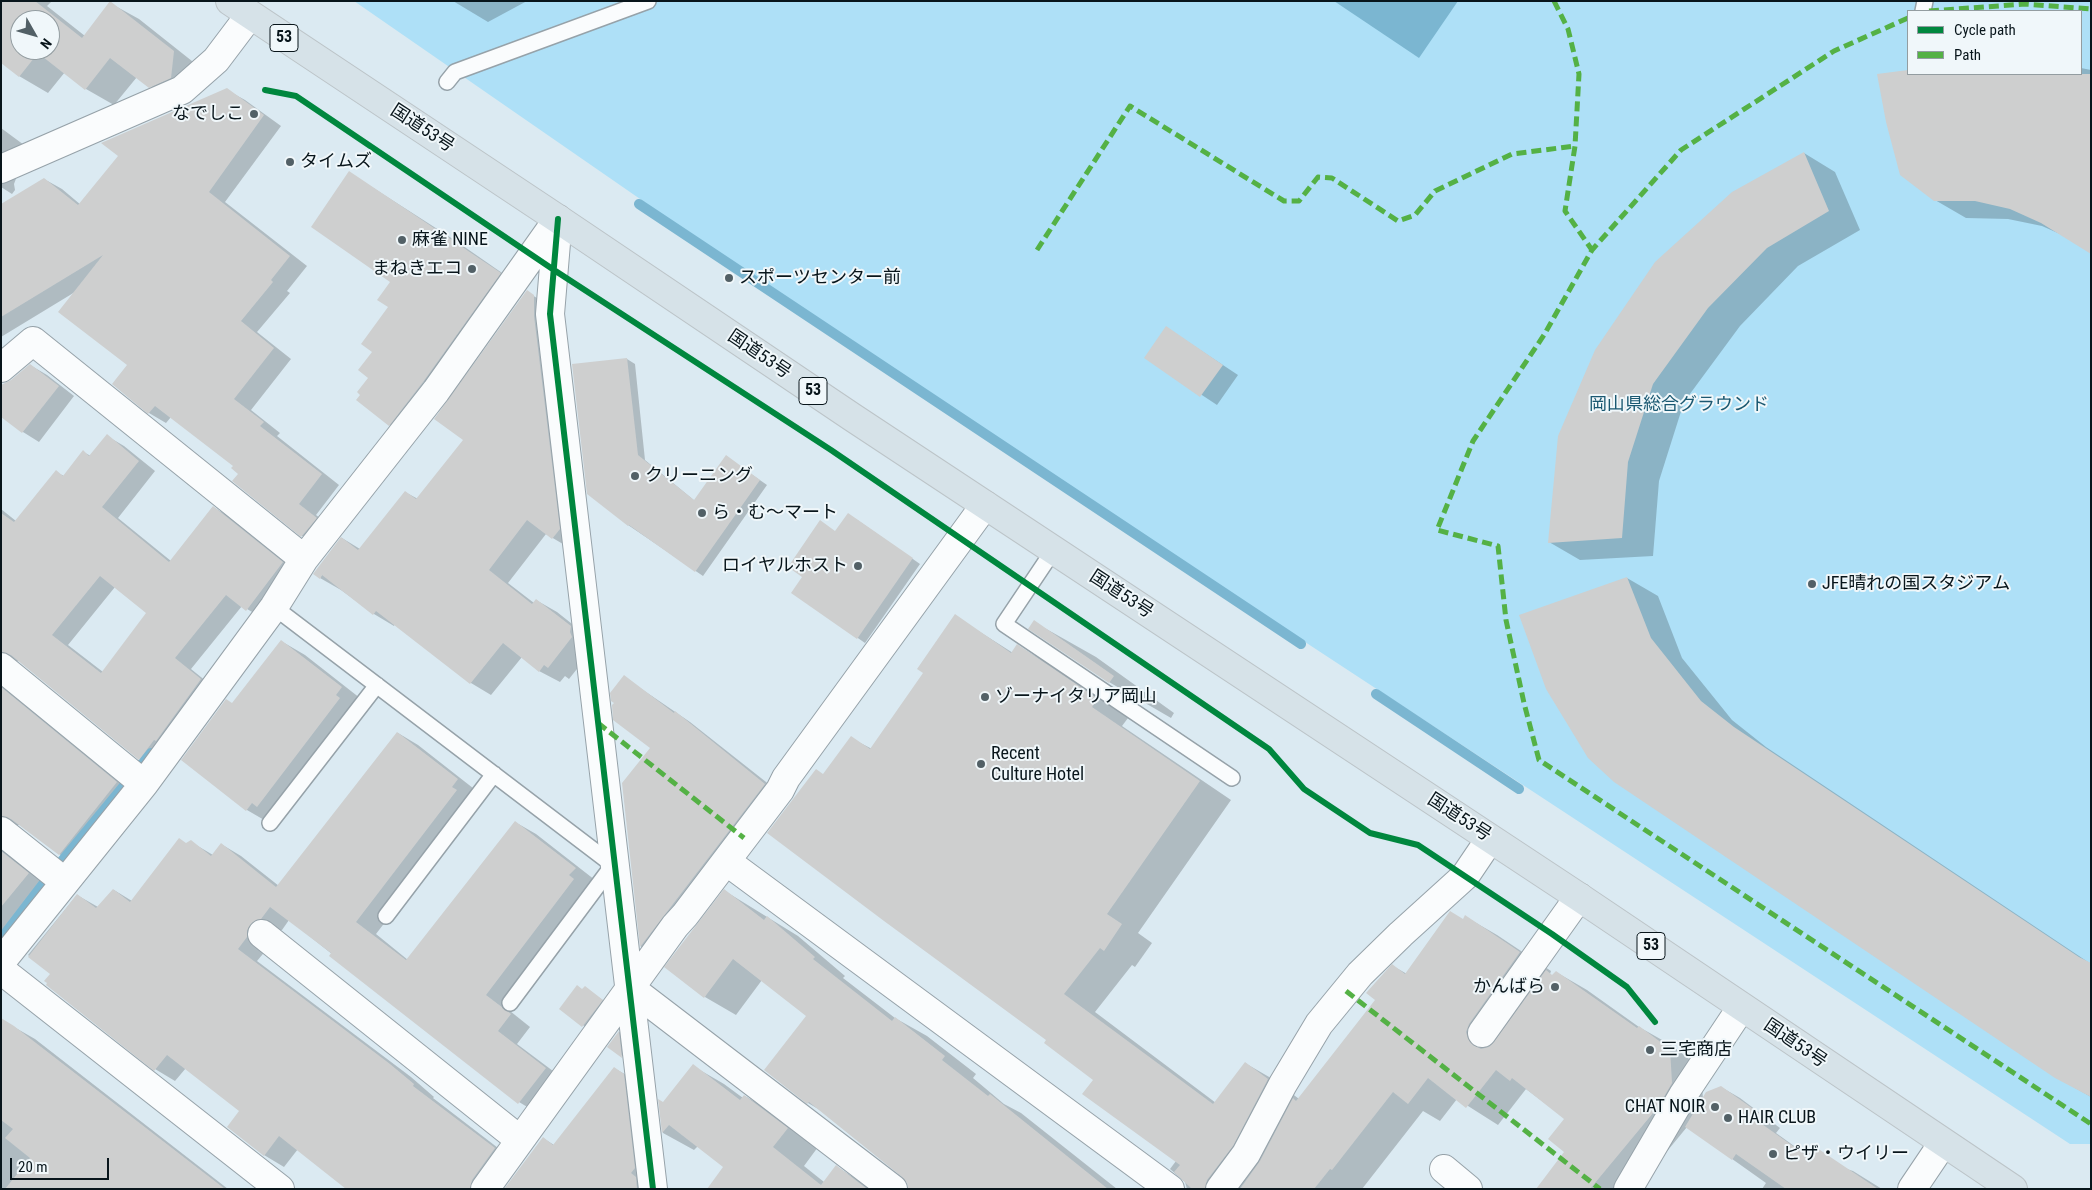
<!DOCTYPE html>
<html>
<head>
<meta charset="utf-8">
<style>
	body { margin:0 }
	#map { position:relative; width:2092px; height:1190px; overflow:hidden; background:#dbeaf2; font-family:"Roboto Condensed",sans-serif }
	canvas { display:block }
	.frame { position:absolute; inset:0; border:2px solid #08151b; pointer-events:none }
	.legend { position:absolute; left:1907px; top:10px; width:175px; height:65px; box-sizing:border-box; background:#f0f7fa; border:1px solid #939da1; margin:0; padding:6px 9px; list-style:none; font-size:15px; color:#08151b }
	.legend li { display:flex; align-items:center; gap:10px; height:25px }
	.legend b { width:25px; border:1px solid #939da1 }
	.north { position:absolute; left:10px; top:10px; width:50px; height:50px; box-sizing:border-box; background:#f0f7fa; border:1px solid #939da1; border-radius:50%; rotate:128deg; font-size:14px; font-weight:700; line-height:20px; text-align:center; color:#08151b }
	.north::after { content:''; display:block; margin:auto; width:18px; height:22px; background:#526066; clip-path:polygon(50% 0,100% 100%,50% 72%,0 100%) }
	.scale { position:absolute; left:10px; top:1158px; width:99px; height:22px; box-sizing:border-box; border:2px solid #08151b; border-top:0; padding-left:6px; font-size:15px; line-height:18px; white-space:nowrap; color:#08151b; -webkit-text-stroke:4px #f0f7fa; paint-order:stroke }
</style>
</head>
<body>
<div id="map">
<canvas width="2092" height="1190"></canvas>
<div class="frame"></div>
<ul class="legend">
<li><b style="height:6px;background:#00873e"></b>Cycle path</li>
<li><b style="height:6px;background:#54b145"></b>Path</li>
</ul>
<div class="north">N</div>
<div class="scale">20 m</div>
</div>
<script>
const c = document.querySelector('canvas').getContext('2d');
c.lineJoin = 'round';
function fill(path, color) { c.fillStyle = color; c.fill(path, 'evenodd'); }
const toPath = rows => new Path2D(rows.map(r => 'M' + r).join(''));
function trace(path, color, width, dash) { c.strokeStyle = color; c.lineWidth = width; c.lineCap = dash ? 'butt' : 'round'; c.setLineDash(dash || []); c.stroke(path); }
function drawText(font, color, halo, rows, align = 'center') {
  c.font = font + ' "Roboto Condensed","Noto Sans JP",sans-serif'; c.lineWidth = 4; c.setLineDash([]); c.textBaseline = 'middle'; c.strokeStyle = halo; c.fillStyle = color; for (const [text, x, y, turn = 0] of rows) {
    c.save(); c.translate(x, y); c.rotate((+turn || 0) * Math.PI / 180); c.textAlign = isNaN(turn) ? turn : align; if (halo) c.strokeText(text, 0, 0); c.fillText(text, 0, 0); c.restore();
  }
}
fill(toPath([
	[354,1,2091,1,2091,1144,2070,1144,1302,640,708,246],
	[1908,11,2081,11,2081,74,1908,74]
]), '#aee0f7');
fill(toPath([
	[1334,1,1458,1,1419,58]
]), '#7bb6d1');
fill(toPath([
	[1,1,52,1,47,6,85,36,110,3,139,19,202,69,200,94,178,103,137,77,114,105,86,89,65,72,48,93,19,76],
	[20,20,50,20,50,50,20,50],
	[453,1,527,1,488,22],
	[2081,68,2091,70,2091,252,2069,238,2042,226,2008,219,1966,218,1935,200,1879,76,1908,71,1908,74,2081,74],
	[227,90,245,100,281,126,225,202,307,266,287,291,290,293,257,332,291,359,251,410,280,433,277,436,339,485,316,515,333,528,319,546,302,536,234,481,240,474,235,466,171,417,166,423,149,413,114,384,129,365,75,292,1,337,1,206,44,179,62,189,81,205],
	[1,128,39,156,17,176,14,184,15,190,12,194,1,187],
	[1804,153,1835,172,1860,230,1798,266,1740,326,1684,402,1659,481,1653,556,1580,560,1549,542],
	[350,173,456,241,518,284,407,436,389,425,370,377,374,352,390,307,392,281],
	[527,292,547,304,573,550,546,534,508,583,534,603,536,600,557,612,591,639,592,650,569,679,565,676,560,682,539,671,522,657,491,695,471,683,395,624,394,626,374,614,341,590,320,578,342,538,360,549,405,492,418,499,464,440],
	[1167,328,1238,375,1217,405,1146,358],
	[627,359,635,364,645,460,695,501,734,462,767,485,703,576,628,525],
	[30,365,47,375,74,396,39,442,23,432,12,381],
	[107,436,124,446,155,471,118,518,171,561,213,507,230,517,299,573,264,619,242,606,191,669,217,690,156,768,140,759,20,661,12,662,133,792,76,864,59,854,20,825,13,825,3,847,8,854,45,884,24,910,38,921,1,953,1,509,16,521,56,472,64,476,83,452,91,456],
	[115,587,148,613,103,672,68,645],
	[856,519,920,564,865,643,793,593,836,532],
	[1627,578,1658,596,1682,658,1732,720,1766,747,2091,964,2091,1097,2056,1077,1615,781],
	[955,616,1013,653,1018,646,1049,664,1128,718,1122,726,1231,800,1138,933,1152,943,1135,967,1132,965,1095,1012,1216,1103,1245,1063,1276,1081,1299,1099,1376,1000,1393,966,1407,974,1466,917,1497,935,1551,971,1550,974,1553,976,1556,972,1587,990,1639,1027,1671,1045,1701,1068,1703,1100,1721,1087,1740,1098,1780,1128,1776,1133,1808,1156,1853,1171,1882,1189,1762,1189,1766,1183,1687,1127,1636,1189,1537,1189,1566,1152,1566,1119,1526,1089,1498,1125,1457,1099,1440,1121,1423,1111,1362,1189,1187,1189,1185,1182,1170,1169,1176,1161,1094,1079,1048,1039,824,775,851,738,872,749,925,673],
	[1034,622,1096,657,1174,713,1171,718,1109,682],
	[281,641,305,655,365,702,363,713,282,820,277,817,271,824,247,810,182,760,233,704],
	[624,677,690,722,780,793,656,955,641,947,624,783,652,747],
	[398,733,418,745,478,792,476,803,376,934,408,960,515,822,536,834,595,880,505,1007,530,1027,517,1044,565,1080,539,1114,519,1102,289,920,282,930,277,931,267,949,257,961,411,1077,434,1097,433,1098,515,1161,495,1189,348,1189,298,1149,284,1167,264,1155,241,1111,186,1068,175,1081,155,1069,52,974,28,955,77,895,98,907,114,890,132,901,187,844,191,842,213,855,221,844,241,856,279,886],
	[725,891,798,936,845,976,843,978,895,1018,927,1036,976,1074,973,1078,1004,1104,1021,1113,1117,1189,909,1189,909,1183,903,1176,820,1110,808,1103,808,1016,762,980,736,1015,705,997],
	[585,988,610,1005,591,1031,561,1009],
	[14,1027,35,1039,228,1189,1,1189,1,1033],
	[619,1032,626,1037,629,1061,609,1046],
	[693,1066,724,1084,743,1098,745,1096,776,1114,818,1147,804,1166,824,1182,837,1167,873,1189,708,1189,725,1167,698,1146,694,1150,663,1133,660,1101,664,1103],
	[614,1068,635,1080,654,1189,505,1189,543,1138,554,1145]
]), '#0003');
trace(toPath([
	[639,204,1301,644],
	[1376,694,1519,789],
	[1,939,43,884,151,753]
]), '#7bb6d1', 10);
fill(toPath([
	[1,1,35,1,82,38,110,1,174,51,171,78,149,88,110,58,85,90,38,53,19,77,1,63],
	[20,20,50,20,50,50,20,50],
	[1908,70,1908,74,2091,74,2091,254,2041,223,2010,209,1975,201,1934,201,1900,175,1886,122,1877,74],
	[227,88,264,115,209,192,290,256,271,280,273,282,241,321,274,348,234,399,264,422,260,426,322,474,299,504,317,518,301,537,232,481,238,474,231,468,233,466,155,406,148,414,112,384,127,365,58,312,103,255,1,317,1,204,44,178,78,205,118,156,101,143],
	[1804,152,1829,211,1767,248,1708,308,1653,384,1628,462,1622,538,1548,543,1558,436,1595,350,1655,262,1732,192],
	[349,171,501,273,423,382,389,426,356,400,360,395,357,392,368,378,358,370,372,352,361,344,388,307,377,300,390,282,311,227],
	[527,290,534,295,534,316,560,529,552,539,527,520,489,570,532,604,536,599,571,626,570,632,572,637,548,668,544,665,539,672,503,643,470,684,376,611,373,615,322,575,320,579,313,574,341,537,358,550,405,491,416,499,463,440,434,419],
	[1166,326,1223,365,1200,397,1144,358],
	[627,358,638,455,694,500,726,455,760,480,695,572,629,525,628,526,587,494,572,364],
	[30,364,59,386,22,433,1,417,1,385,11,380],
	[107,434,139,461,102,507,169,562,213,506,283,562,246,611,226,595,175,658,201,679,156,741,154,740,139,760,11,655,1,652,1,513,14,522,56,470,63,476,83,450,89,456],
	[100,576,146,613,101,673,52,635],
	[848,513,913,558,857,639,791,593,802,577,788,567,820,520,835,531],
	[1627,577,1651,638,1701,701,1734,727,2079,957,2091,963,2091,1097,2055,1078,1614,782,1588,758,1546,689,1519,615],
	[955,614,1011,653,1017,644,1098,699,1092,707,1200,781,1107,914,1122,924,1104,951,1100,948,1064,994,1213,1104,1245,1062,1268,1079,1233,1146,1207,1180,1205,1189,1192,1189,1174,1172,1180,1165,1082,1094,1093,1080,1044,1043,1046,1040,884,921,767,833,816,769,823,774,851,736,870,749,923,673,917,669],
	[1034,620,1114,676,1109,683,1028,629],
	[281,640,342,687,336,695,340,698,257,807,252,803,246,811,181,760,226,699,232,703],
	[624,675,674,713,675,711,765,784,640,947,622,783,650,748,613,720,612,705,614,703,611,701,610,693],
	[1,687,117,782,59,855,11,819,1,816],
	[397,732,458,779,452,787,457,790,356,922,406,960,515,821,576,868,569,875,574,879,486,995,511,1014,498,1031,546,1068,518,1104,329,956,331,953,270,907,261,919,256,920,250,925,247,931,247,937,238,949,390,1064,414,1084,413,1086,495,1148,472,1180,470,1189,346,1189,279,1136,264,1156,227,1127,239,1111,167,1055,154,1071,46,985,47,983,44,981,50,974,28,957,77,894,96,908,113,889,130,902,179,838,186,843,191,840,211,856,221,843,276,887],
	[1,851,29,873,1,907],
	[724,889,764,920,767,916,815,957,813,959,892,1021,895,1017,945,1056,942,1060,988,1096,990,1094,1108,1189,908,1189,907,1183,902,1177,809,1102,807,1104,764,1070,806,1016,733,959,704,998,664,967],
	[1450,911,1463,919,1465,915,1520,952,1469,1024,1466,1032,1468,1039,1473,1045,1481,1049,1489,1047,1494,1042,1546,970,1552,975,1556,971,1637,1028,1639,1026,1670,1049,1672,1083,1658,1107,1590,1189,1536,1189,1564,1152,1548,1139,1564,1119,1512,1078,1510,1081,1496,1070,1466,1108,1428,1078,1408,1104,1393,1092,1332,1170,1330,1169,1314,1189,1240,1189,1260,1161,1293,1098,1296,1101,1375,1000,1366,993,1392,964,1405,974],
	[577,985,582,989,585,986,603,1000,582,1027,559,1009],
	[1,1018,14,1026,225,1189,5,1189,30,1158,5,1138,13,1129,1,1120],
	[619,1031,622,1058,607,1047],
	[693,1064,740,1100,744,1095,788,1128,773,1147,821,1185,836,1165,867,1189,707,1189,723,1167,669,1125,662,1133,658,1099,663,1102],
	[614,1067,624,1074,635,1168,631,1173,636,1177,637,1189,504,1189,543,1137,553,1145],
	[1721,1086,1763,1116,1759,1122,1807,1156,1814,1146,1878,1189,1786,1189,1736,1154,1732,1160,1685,1127,1706,1092]
]), '#cecfcf');
const service = toPath([
	[1923,11,1925,1],
	[447,82,455,72,648,1],
	[1053,551,1004,624,1232,778],
	[274,607,613,865,510,1003],
	[270,823,377,685],
	[386,916,494,774]
]);
const minor = toPath([
	[1,169,182,90,216,60,250,15],
	[558,219,550,314,653,1189],
	[1,368,33,341,304,559],
	[1,667,144,784],
	[1,831,65,882],
	[726,861,1170,1189],
	[262,934,520,1140],
	[1,962,144,784,274,607,304,559,436,391,558,219],
	[1,970,280,1189],
	[629,987,893,1189],
	[1482,1033,1579,897],
	[1444,1169,1468,1189],
	[485,1189,675,926,685,915,780,790,786,778,985,505],
	[1220,1189,1246,1154,1283,1084,1319,1024,1360,974,1401,934,1465,876,1490,839],
	[1628,1189,1683,1095,1741,1008],
	[1912,1189,1943,1143]
]);
const trunk = toPath([
	[230,1,558,219,852,417,1579,897,2013,1189]
]);
trace(service, '#96a2a9', 18);
trace(minor, '#96a2a9', 30);
trace(trunk, '#bcc4c8', 30);
trace(service, '#fafcfd', 15);
trace(minor, '#fafcfd', 28);
trace(trunk, '#d6e2e8', 28);
trace(toPath([
	[1554,1,1568,29,1579,74,1575,146,1565,211,1592,250],
	[1929,11,2025,4,2091,9],
	[1908,18,1834,51,1681,150,1592,250,1544,335,1473,441,1437,530,1498,546,1506,620,1524,703,1539,760,2091,1124],
	[1037,250,1130,106,1284,201,1299,201,1318,177,1332,178,1398,221,1415,215,1435,191,1512,154,1575,146],
	[598,723,744,838],
	[1346,991,1600,1189]
]), '#54b145', 5, [10, 5]);
trace(toPath([
	[265,90,296,96,554,270,831,450,1269,749,1304,789,1370,833,1418,845,1552,934,1627,987,1655,1022],
	[558,219,550,314,653,1189]
]), '#00873e', 6);
for (const [x, y, r, color] of [
	[254,114,5,"#526066"],
	[290,162,5,"#526066"],
	[402,240,5,"#526066"],
	[472,269,5,"#526066"],
	[729,278,5,"#526066"],
	[635,476,5,"#526066"],
	[702,513,5,"#526066"],
	[858,566,5,"#526066"],
	[1812,584,5,"#526066"],
	[985,697,5,"#526066"],
	[981,764,5,"#526066"],
	[1555,987,5,"#526066"],
	[1650,1050,5,"#526066"],
	[1715,1107,5,"#526066"],
	[1728,1118,5,"#526066"],
	[1773,1154,5,"#526066"]
]) { const dot = new Path2D(); dot.arc(x, y, r, 0, 2 * Math.PI); c.fillStyle = color; c.fill(dot); trace(dot, '#f0f7fa', 2); }
for (const [x, y, w] of [
	[284,38,28],
	[813,391,28],
	[1651,946,28]
]) { const box = new Path2D(); box.roundRect(x - w / 2, y - 13.5, w, 27, 4); c.fillStyle = '#f0f7fa'; c.fill(box); trace(box, '#08151b', 1); }
drawText('bold 16px', '#08151b', null, [
	["53",284,38],
	["53",813,391],
	["53",1651,946]
]);
drawText('18px', '#08151b', '#f0f7fa', [
	["なでしこ",244,114,"right"],
	["タイムズ",300,162],
	["麻雀 NINE",412,240],
	["まねきエコ",462,269,"right"],
	["スポーツセンター前",739,278],
	["クリーニング",645,476],
	["ら・む〜マート",712,513],
	["ロイヤルホスト",848,566,"right"],
	["JFE晴れの国スタジアム",1822,584],
	["ゾーナイタリア岡山",995,697],
	["Recent",991,754],
	["Culture Hotel",991,775],
	["かんばら",1545,987,"right"],
	["三宅商店",1660,1050],
	["CHAT NOIR",1705,1107,"right"],
	["HAIR CLUB",1738,1118],
	["ピザ・ウイリー",1783,1154]
], 'left');
drawText('18px', '#08151b', '#f0f7fa', [
	["国道53号",422,129,33],
	["国道53号",759,355,34],
	["国道53号",1121,595,33],
	["国道53号",1459,818,33],
	["国道53号",1795,1044,34]
]);
drawText('18px', '#1a5871', '#f0f7fa', [
	["岡山県総合グラウンド",1679,405]
]);
</script>
</body>
</html>
